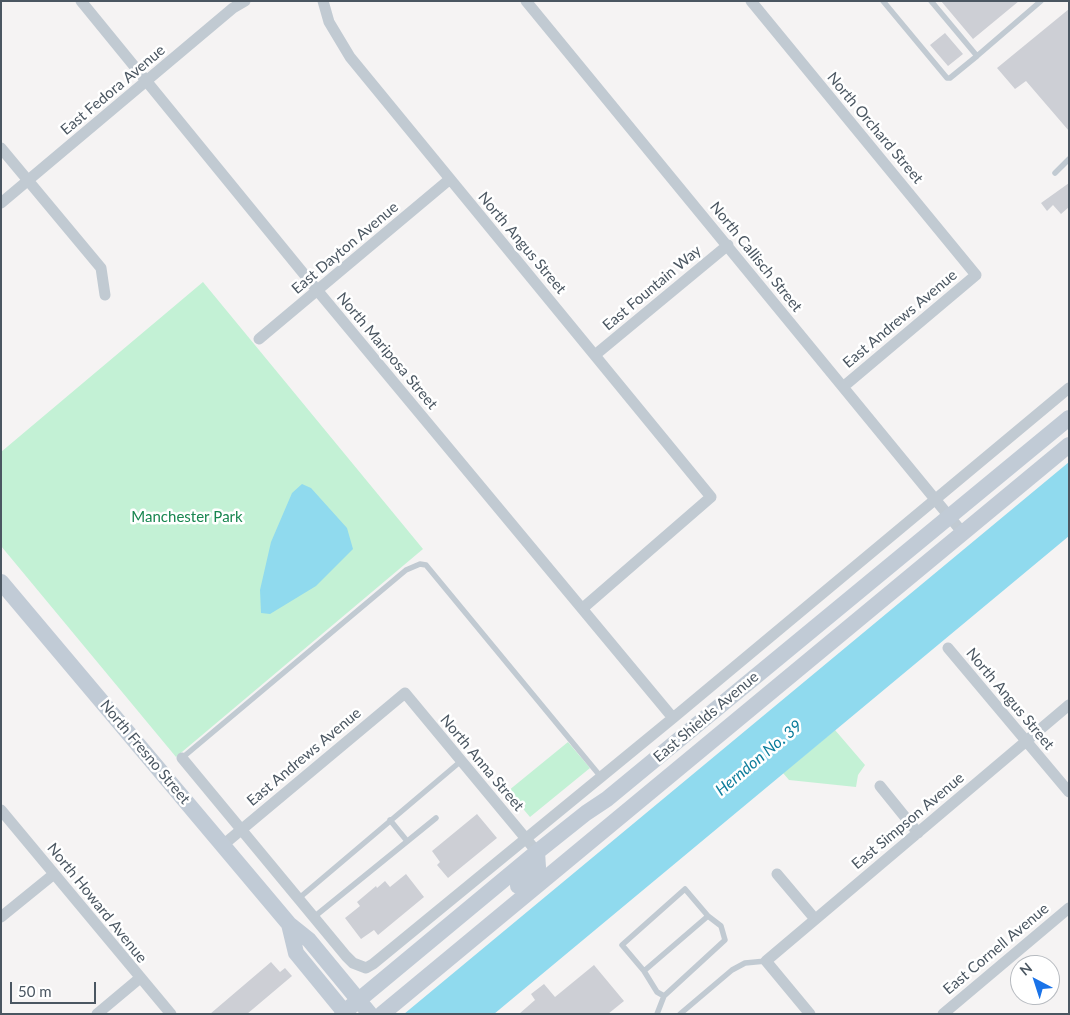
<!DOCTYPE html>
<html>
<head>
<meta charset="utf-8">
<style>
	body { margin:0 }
	#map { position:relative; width:1070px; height:1015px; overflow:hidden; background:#f5f3f3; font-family:Lato,sans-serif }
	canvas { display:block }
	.frame { position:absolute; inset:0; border:2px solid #4a5661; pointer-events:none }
	.north { position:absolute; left:1010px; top:955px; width:50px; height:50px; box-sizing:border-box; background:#fff; border:1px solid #b7bbc0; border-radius:50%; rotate:320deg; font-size:14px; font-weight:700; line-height:20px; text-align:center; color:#4a5661 }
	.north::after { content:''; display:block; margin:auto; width:18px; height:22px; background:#1a73e8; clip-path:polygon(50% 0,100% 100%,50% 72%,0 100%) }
	.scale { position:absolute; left:10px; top:982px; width:86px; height:22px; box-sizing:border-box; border:2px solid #4a5661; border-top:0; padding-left:6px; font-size:15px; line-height:18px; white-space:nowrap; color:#4a5661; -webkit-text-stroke:4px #fff; paint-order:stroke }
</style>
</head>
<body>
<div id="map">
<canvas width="1070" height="1015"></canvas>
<div class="frame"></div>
<div class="north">N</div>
<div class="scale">50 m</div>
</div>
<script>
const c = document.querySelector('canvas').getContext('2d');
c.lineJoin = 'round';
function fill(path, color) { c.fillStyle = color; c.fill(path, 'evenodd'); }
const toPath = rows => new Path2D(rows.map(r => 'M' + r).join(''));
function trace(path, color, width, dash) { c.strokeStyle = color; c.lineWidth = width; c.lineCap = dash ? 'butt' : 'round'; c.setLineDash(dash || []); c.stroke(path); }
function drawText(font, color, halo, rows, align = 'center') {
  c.font = font + ' Lato,sans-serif'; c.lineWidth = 5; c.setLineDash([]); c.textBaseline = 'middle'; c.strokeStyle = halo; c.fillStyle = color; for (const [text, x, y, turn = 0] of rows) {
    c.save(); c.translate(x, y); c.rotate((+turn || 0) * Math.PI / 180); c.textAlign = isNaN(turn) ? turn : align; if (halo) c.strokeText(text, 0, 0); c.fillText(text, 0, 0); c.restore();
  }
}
fill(toPath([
	[203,282,423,549,176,757,1,546,1,452],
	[835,730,865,765,858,775,856,787,789,780,783,773],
	[568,742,590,768,530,817,508,791]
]), '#c3f1d5');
fill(toPath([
	[1069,462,1069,536,494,1014,404,1014],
	[302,484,311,488,347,528,353,549,316,586,270,614,261,613,260,590,271,542,292,493]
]), '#90daee');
fill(toPath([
	[941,1,1019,1,973,39],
	[1069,9,1069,131,1026,81,1015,89,997,68],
	[945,33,963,54,948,66,930,45],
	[1069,183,1069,207,1061,214,1053,205,1047,211,1041,203],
	[477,814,497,838,448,878,437,865,440,862,432,851],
	[406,874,424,897,378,935,374,930,361,939,345,918,360,906,357,902,376,886,377,888,385,881,390,887],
	[271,962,280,972,285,968,292,976,247,1014,210,1014],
	[594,965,624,1001,608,1014,519,1014,535,1000,531,994,544,984,555,997]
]), '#cdcfd5');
trace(toPath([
	[883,1,947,78,950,78,977,56],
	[931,1,977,56,1041,1],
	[1055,173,1069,159],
	[182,758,406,570,420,564,426,565,601,777],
	[390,820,407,841],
	[298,899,461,761],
	[314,917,436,818],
	[644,971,622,945,685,889,708,916],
	[657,1014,664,996,725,940,721,926,708,916,644,971,657,992,664,996],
	[680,1014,732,970,745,963,766,961]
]), '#c1cad2', 5.5);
trace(toPath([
	[81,1,317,290,673,718],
	[323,1,329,22,350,57,711,497,583,608],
	[526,1,962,532],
	[751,1,976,275,843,387],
	[1,148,101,268,105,295],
	[1,203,233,8,245,1],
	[259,339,450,179],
	[595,355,728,245],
	[948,648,1069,792],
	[182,758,346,956,353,963,366,968,373,964,673,718,1069,388],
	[880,786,918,833],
	[1,810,171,1014],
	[223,845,405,693,537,852],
	[777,874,815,919],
	[1,917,54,874],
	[97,1014,140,978],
	[810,1014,766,961,1069,705],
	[943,1014,1069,908]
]), '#c1cad2', 11);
trace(toPath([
	[1,582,289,924,309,940,370,1014],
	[518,886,538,867,537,852],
	[289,924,296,953,346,1014],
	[342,1014,537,852,586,813,607,799,1069,418],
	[382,1014,1069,445]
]), '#c1cbd6', 16);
drawText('15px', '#4a5661', '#fff', [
	["East Fedora Avenue",113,90,-40],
	["North Orchard Street",875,128,50],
	["North Angus Street",522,243,50],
	["East Dayton Avenue",345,248,-40],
	["North Callisch Street",756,257,51],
	["East Fountain Way",652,288,-40],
	["East Andrews Avenue",900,319,-40],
	["North Mariposa Street",387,351,50],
	["North Angus Street",1010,699,50],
	["East Shields Avenue",706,717,-40],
	["North Fresno Street",145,752,50],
	["East Andrews Avenue",304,757,-40],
	["North Anna Street",482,763,50],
	["East Simpson Avenue",908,821,-40],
	["North Howard Avenue",97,903,51],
	["East Cornell Avenue",996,949,-40]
]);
drawText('15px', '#17864f', '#fff', [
	["Manchester Park",187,517]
]);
drawText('italic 16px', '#0c7c9b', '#fff', [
	["Herndon No. 39",759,758,-40]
]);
</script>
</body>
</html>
